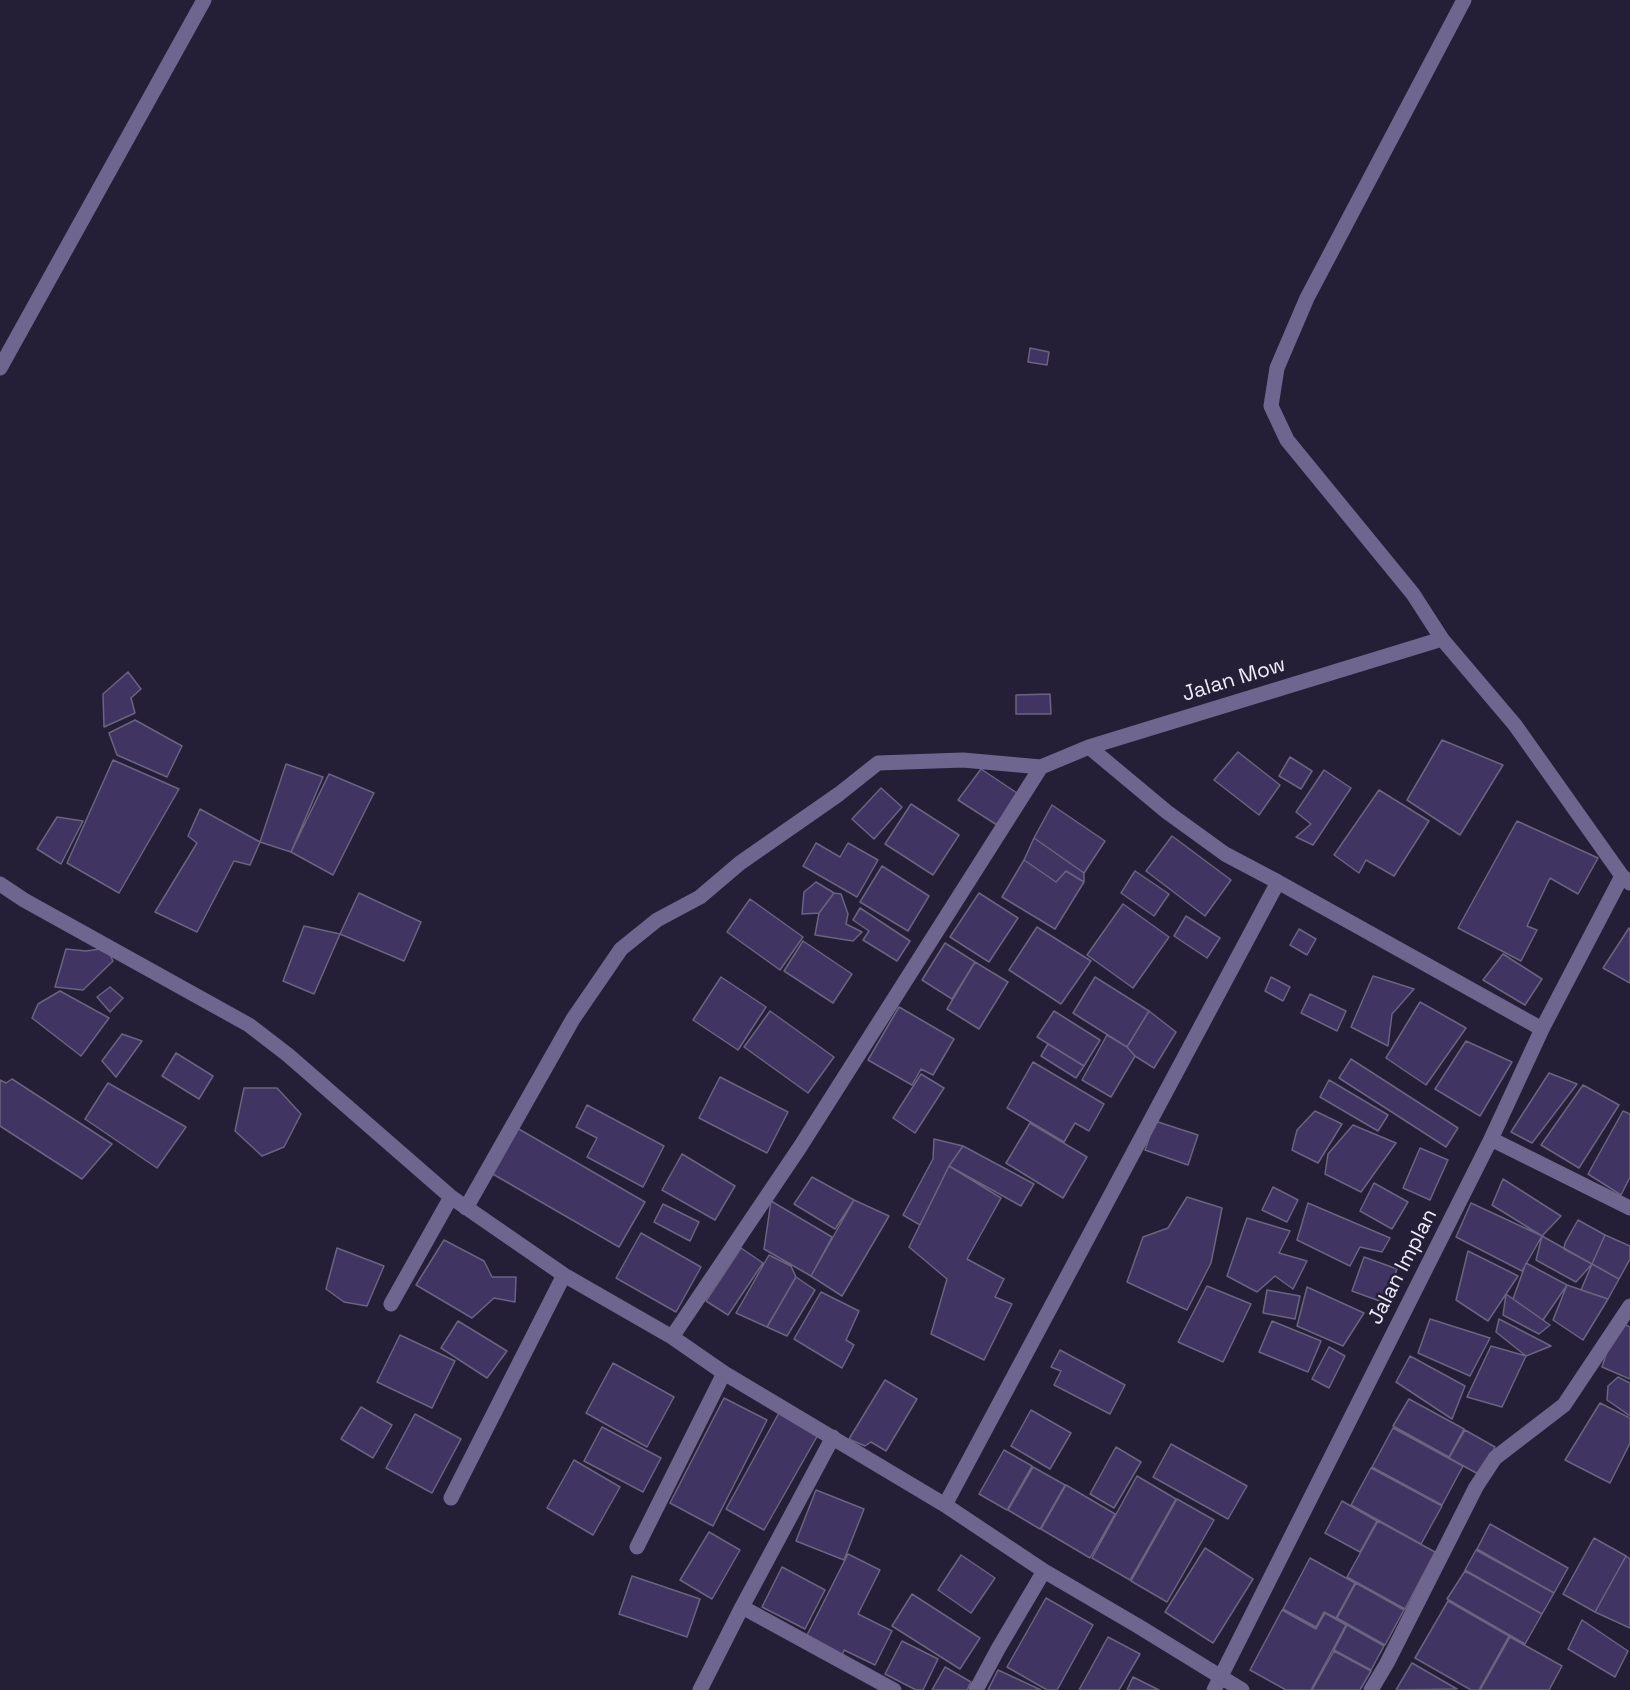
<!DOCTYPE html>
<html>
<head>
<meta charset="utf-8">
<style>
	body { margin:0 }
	canvas { display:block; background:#241f36 }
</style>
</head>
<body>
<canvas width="1630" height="1690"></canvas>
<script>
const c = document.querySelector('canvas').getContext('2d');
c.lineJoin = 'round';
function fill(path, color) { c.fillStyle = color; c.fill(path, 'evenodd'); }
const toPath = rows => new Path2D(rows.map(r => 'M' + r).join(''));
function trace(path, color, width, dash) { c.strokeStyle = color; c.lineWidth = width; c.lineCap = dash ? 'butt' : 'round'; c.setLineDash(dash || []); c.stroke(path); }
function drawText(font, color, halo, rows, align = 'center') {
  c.font = font + ' "Space Grotesk",sans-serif'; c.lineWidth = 5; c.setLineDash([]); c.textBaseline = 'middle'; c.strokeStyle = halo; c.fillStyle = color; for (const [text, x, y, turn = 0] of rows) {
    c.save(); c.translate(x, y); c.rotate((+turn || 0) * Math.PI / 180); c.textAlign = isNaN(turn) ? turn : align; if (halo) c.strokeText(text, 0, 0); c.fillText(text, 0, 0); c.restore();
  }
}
const building = toPath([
	[1030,348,1049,352,1047,365,1028,362,1030,348],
	[128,672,141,689,131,698,135,713,104,727,103,694,128,672],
	[1050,694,1051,714,1016,714,1016,695,1050,694],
	[135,720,182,746,167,777,117,755,109,733,135,720],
	[1442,740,1503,765,1460,835,1407,800,1442,740],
	[1238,752,1280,785,1259,815,1214,780,1238,752],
	[1290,757,1312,771,1301,789,1279,776,1290,757],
	[113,760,179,789,119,893,67,863,113,760],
	[286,764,323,777,291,852,260,842,286,764],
	[981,769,1020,795,997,825,958,800,981,769],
	[1324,770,1351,788,1313,845,1296,837,1311,824,1296,812,1324,770],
	[329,774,374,793,333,875,291,852,329,774],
	[881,788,902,807,874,839,852,819,881,788],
	[1379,790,1429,821,1394,876,1366,860,1359,873,1334,855,1379,790],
	[911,804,959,835,933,875,885,844,911,804],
	[1052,805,1105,841,1084,873,1034,838,1052,805],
	[200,809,260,842,250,865,234,861,197,932,155,912,197,843,188,836,200,809],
	[57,817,83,821,61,864,37,849,57,817],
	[1517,821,1598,858,1578,894,1550,878,1527,926,1537,930,1521,961,1458,928,1517,821],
	[1172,836,1231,880,1205,916,1146,871,1172,836],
	[1034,838,1084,873,1084,882,1066,871,1056,882,1024,860,1034,838],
	[816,843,840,857,848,843,878,860,857,897,803,866,816,843],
	[1024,860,1056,882,1066,871,1084,882,1055,929,1002,897,1024,860],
	[882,866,929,896,908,931,860,902,882,866],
	[1135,871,1169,894,1154,916,1121,893,1135,871],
	[816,882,834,893,819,913,802,914,804,892,816,882],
	[359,893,421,922,404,961,340,934,359,893],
	[834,893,841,894,848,914,846,924,862,932,853,941,815,935,819,913,834,893],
	[979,893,1018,918,989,962,950,937,979,893],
	[750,899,803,937,780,970,727,932,750,899],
	[1123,904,1169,937,1133,988,1087,955,1123,904],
	[860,908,910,941,897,961,863,940,869,931,853,920,860,908],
	[1186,916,1220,938,1207,958,1174,936,1186,916],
	[304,926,340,934,314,994,283,981,304,926],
	[1037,927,1091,961,1061,1004,1009,970,1037,927],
	[1629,928,1630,929,1630,983,1603,968,1629,928],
	[1299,929,1316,939,1307,955,1290,945,1299,929],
	[803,941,852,974,833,1003,784,971,803,941],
	[945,943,975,962,952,999,922,980,945,943],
	[107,948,113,961,83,990,55,987,66,949,86,951,107,948],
	[1503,954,1542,979,1525,1005,1483,980,1503,954],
	[975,962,1008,982,979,1029,947,1009,975,962],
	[1373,976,1414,989,1392,1014,1388,1046,1351,1027,1373,976],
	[721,977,766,1007,738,1050,693,1020,721,977],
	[1095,977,1149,1011,1127,1047,1073,1013,1095,977],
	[1271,977,1290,987,1283,1001,1265,991,1271,977],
	[110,987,123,998,110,1012,97,997,110,987],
	[60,991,109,1018,81,1056,32,1018,38,1004,60,991],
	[1310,994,1346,1011,1337,1031,1301,1013,1310,994],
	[1420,1002,1466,1028,1426,1085,1386,1058,1420,1002],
	[899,1007,954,1039,933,1075,921,1069,912,1085,868,1060,899,1007],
	[770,1011,834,1057,808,1093,744,1047,770,1011],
	[1054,1011,1100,1040,1084,1066,1037,1037,1054,1011],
	[1149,1011,1176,1032,1154,1068,1135,1056,1127,1047,1149,1011],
	[122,1034,142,1041,116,1077,102,1061,122,1034],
	[1107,1035,1127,1047,1135,1056,1111,1097,1082,1080,1107,1035],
	[1466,1041,1512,1062,1480,1116,1435,1089,1466,1041],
	[1048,1044,1084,1066,1076,1078,1041,1056,1048,1044],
	[176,1053,213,1076,199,1099,162,1076,176,1053],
	[1351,1059,1458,1128,1446,1147,1339,1078,1351,1059],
	[1033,1062,1104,1104,1089,1131,1075,1123,1064,1142,1007,1108,1033,1062],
	[1549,1073,1577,1084,1532,1143,1511,1132,1549,1073],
	[921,1074,944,1088,915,1133,893,1118,921,1074],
	[720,1077,788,1112,767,1153,699,1118,720,1077],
	[12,1079,112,1144,82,1179,0,1126,0,1080,6,1083,12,1079],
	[1329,1080,1388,1115,1378,1131,1320,1097,1329,1080],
	[108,1083,186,1127,157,1168,85,1119,108,1083],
	[1583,1085,1619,1105,1579,1168,1541,1145,1583,1085],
	[244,1088,277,1088,301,1114,284,1147,262,1156,235,1131,244,1088],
	[587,1105,664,1146,643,1187,587,1157,597,1138,576,1127,587,1105],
	[1315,1111,1342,1124,1318,1163,1292,1150,1297,1130,1315,1111],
	[1623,1111,1630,1114,1630,1177,1621,1195,1588,1174,1623,1111],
	[1155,1121,1198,1135,1188,1165,1145,1150,1155,1121],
	[1030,1123,1087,1157,1063,1198,1006,1163,1030,1123],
	[1353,1125,1396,1143,1361,1192,1325,1174,1328,1154,1353,1125],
	[517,1128,645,1202,619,1247,491,1173,517,1128],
	[934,1139,963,1146,949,1166,920,1225,903,1215,933,1159,934,1139],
	[963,1146,1034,1184,1021,1206,949,1166,963,1146],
	[1420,1148,1448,1160,1430,1200,1403,1188,1420,1148],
	[682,1154,735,1186,715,1220,662,1190,682,1154],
	[949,1166,1001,1198,967,1259,1004,1279,995,1297,1012,1304,984,1360,931,1334,947,1279,909,1247,949,1166],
	[812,1177,854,1200,835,1229,794,1204,812,1177],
	[1503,1179,1561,1216,1542,1236,1492,1205,1503,1179],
	[1374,1183,1408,1202,1392,1229,1360,1211,1374,1183],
	[1273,1187,1298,1200,1287,1222,1262,1210,1273,1187],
	[1187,1197,1222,1208,1211,1263,1187,1310,1127,1282,1143,1237,1168,1228,1187,1197],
	[854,1200,889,1216,842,1296,811,1276,854,1200],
	[771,1201,832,1237,811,1276,764,1249,771,1201],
	[1308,1203,1390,1238,1382,1252,1360,1247,1350,1266,1297,1240,1308,1203],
	[1471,1203,1542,1236,1522,1271,1456,1237,1471,1203],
	[663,1204,699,1222,690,1241,654,1222,663,1204],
	[1247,1218,1290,1231,1279,1253,1307,1261,1293,1289,1275,1276,1257,1292,1227,1276,1247,1218],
	[1578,1220,1605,1235,1592,1264,1564,1249,1565,1243,1578,1220],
	[641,1233,701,1267,676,1312,616,1278,641,1233],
	[1605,1235,1630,1246,1630,1259,1619,1279,1592,1264,1605,1235],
	[1542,1236,1592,1264,1576,1282,1536,1260,1542,1236],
	[444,1240,484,1261,492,1277,516,1277,515,1302,494,1298,472,1318,416,1285,444,1240],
	[337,1248,384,1266,367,1306,344,1302,326,1289,337,1248],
	[741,1248,763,1263,728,1315,706,1301,741,1248],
	[1468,1251,1518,1276,1488,1321,1456,1300,1468,1251],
	[769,1255,791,1266,796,1277,767,1327,736,1313,769,1255],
	[1364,1257,1397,1269,1385,1303,1352,1291,1364,1257],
	[1526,1263,1567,1285,1543,1320,1513,1299,1526,1263],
	[1592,1264,1619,1279,1608,1299,1581,1290,1592,1264],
	[796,1277,815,1290,787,1336,767,1327,796,1277],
	[1567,1285,1608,1299,1583,1340,1553,1320,1567,1285],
	[1207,1286,1251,1304,1223,1362,1178,1342,1207,1286],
	[1307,1287,1364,1313,1343,1346,1297,1326,1307,1287],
	[1267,1290,1300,1296,1295,1319,1263,1313,1267,1290],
	[821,1292,859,1311,846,1340,854,1345,842,1368,794,1339,821,1292],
	[1506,1294,1543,1320,1550,1325,1539,1334,1503,1315,1506,1294],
	[1430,1319,1490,1338,1470,1376,1418,1353,1430,1319],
	[1499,1319,1551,1346,1526,1356,1496,1332,1499,1319],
	[458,1321,507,1351,487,1378,441,1348,458,1321],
	[1272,1321,1321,1341,1308,1372,1259,1352,1272,1321],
	[1624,1324,1630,1327,1630,1379,1602,1367,1607,1351,1624,1324],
	[400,1335,455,1361,432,1408,377,1382,400,1335],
	[1491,1346,1526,1356,1502,1407,1467,1397,1491,1346],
	[1329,1347,1345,1356,1329,1388,1312,1379,1329,1347],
	[1060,1350,1125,1385,1110,1414,1054,1385,1061,1371,1051,1367,1060,1350],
	[1410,1356,1465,1386,1452,1419,1396,1382,1410,1356],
	[613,1363,674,1397,647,1447,586,1413,613,1363],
	[1618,1377,1630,1383,1630,1416,1607,1400,1608,1386,1618,1377],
	[885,1380,917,1399,886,1451,871,1442,865,1446,849,1439,885,1380],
	[724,1398,767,1420,713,1526,670,1503,724,1398],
	[1409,1399,1464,1429,1449,1457,1393,1426,1409,1399],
	[1600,1403,1630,1418,1630,1443,1610,1483,1565,1460,1600,1403],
	[361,1407,392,1425,373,1458,341,1439,361,1407],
	[1031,1410,1071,1433,1050,1469,1011,1446,1031,1410],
	[780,1411,819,1433,764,1530,726,1509,780,1411],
	[415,1414,461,1439,432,1493,386,1468,415,1414],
	[602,1427,661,1458,643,1492,584,1461,602,1427],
	[1393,1428,1463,1466,1442,1505,1372,1467,1393,1428],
	[1465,1430,1495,1447,1480,1475,1449,1458,1465,1430],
	[1171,1444,1247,1486,1228,1519,1153,1477,1171,1444],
	[1116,1447,1141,1462,1114,1508,1090,1494,1116,1447],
	[1004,1450,1032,1466,1007,1510,979,1494,1004,1450],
	[574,1460,620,1487,593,1535,547,1508,574,1460],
	[1033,1467,1065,1485,1040,1529,1008,1510,1033,1467],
	[1371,1468,1442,1506,1421,1544,1351,1505,1371,1468],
	[1137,1476,1176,1499,1130,1580,1092,1558,1137,1476],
	[1066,1485,1115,1514,1090,1558,1041,1529,1066,1485],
	[816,1490,864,1509,844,1560,796,1541,816,1490],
	[1177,1499,1214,1520,1167,1602,1131,1581,1177,1499],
	[1342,1501,1377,1521,1360,1552,1325,1533,1342,1501],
	[1378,1521,1435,1552,1405,1609,1347,1577,1378,1521],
	[1490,1524,1568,1568,1554,1593,1477,1549,1490,1524],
	[709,1532,740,1550,712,1599,680,1580,709,1532],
	[1594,1538,1626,1556,1595,1612,1563,1594,1594,1538],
	[1205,1548,1253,1579,1213,1643,1165,1612,1205,1548],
	[1476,1550,1554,1593,1542,1614,1465,1570,1476,1550],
	[848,1554,880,1570,858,1614,892,1631,875,1665,844,1650,842,1655,806,1637,848,1554],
	[961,1555,995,1578,971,1613,938,1590,961,1555],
	[1626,1556,1630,1559,1630,1628,1595,1612,1626,1556],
	[1310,1558,1355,1583,1336,1618,1324,1612,1316,1627,1283,1609,1310,1558],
	[782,1567,825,1590,805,1629,762,1607,782,1567],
	[1465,1571,1542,1614,1525,1644,1447,1599,1465,1571],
	[632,1576,700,1599,687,1637,619,1614,632,1576],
	[1356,1583,1404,1610,1385,1645,1337,1618,1356,1583],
	[912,1594,980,1638,960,1669,892,1626,912,1594],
	[1046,1598,1093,1625,1057,1690,1047,1690,1007,1667,1046,1598],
	[1448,1601,1509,1636,1479,1690,1471,1690,1415,1658,1448,1601],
	[1282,1610,1316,1629,1325,1613,1346,1625,1311,1690,1286,1690,1250,1670,1282,1610],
	[1582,1620,1628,1651,1615,1677,1568,1649,1582,1620],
	[1347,1625,1384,1646,1371,1670,1334,1650,1347,1625],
	[1108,1637,1140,1654,1119,1690,1079,1690,1108,1637],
	[1510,1637,1562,1666,1549,1690,1480,1690,1510,1637],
	[902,1641,938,1659,923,1690,916,1690,885,1674,902,1641],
	[1334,1651,1371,1671,1360,1690,1312,1690,1334,1651],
	[1412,1663,1457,1689,1396,1690,1412,1663],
	[945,1667,971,1682,967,1690,932,1690,945,1667],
	[998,1670,1041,1690,988,1690,998,1670],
	[1133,1677,1159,1690,1127,1690,1133,1677]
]);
fill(building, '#403463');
trace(building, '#69647f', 1.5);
trace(toPath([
	[1464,0,1307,298,1277,368,1271,406,1287,440,1413,594,1442,639,1515,725,1622,876,1630,883],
	[0,368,204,0],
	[1089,747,1167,812,1225,854,1278,882],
	[0,884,24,900,249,1025,288,1055,451,1197,564,1275,672,1337,724,1373,945,1505,1044,1571,1138,1626,1242,1690],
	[1491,1139,1630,1208],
	[466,1208,573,1019,621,949,657,920,700,897,740,863,839,794,878,763,963,760,1041,767,1089,747,1442,639],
	[391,1304,451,1197],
	[672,1337,800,1147,1041,767],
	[451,1498,564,1275],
	[945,1505,1278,882,1542,1029],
	[637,1547,724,1373],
	[742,1607,894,1690],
	[700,1690,742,1607,833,1437],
	[976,1690,998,1649,1044,1571],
	[1214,1690,1491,1139,1542,1029,1622,876],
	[1371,1690,1387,1663,1476,1487,1495,1458,1564,1405,1630,1306]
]), '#6e668e', 15);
drawText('21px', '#efedfc', '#241f36', [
	["Jalan Mow",1234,680,-17],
	["Jalan Implan",1403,1267,-63]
]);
</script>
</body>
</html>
